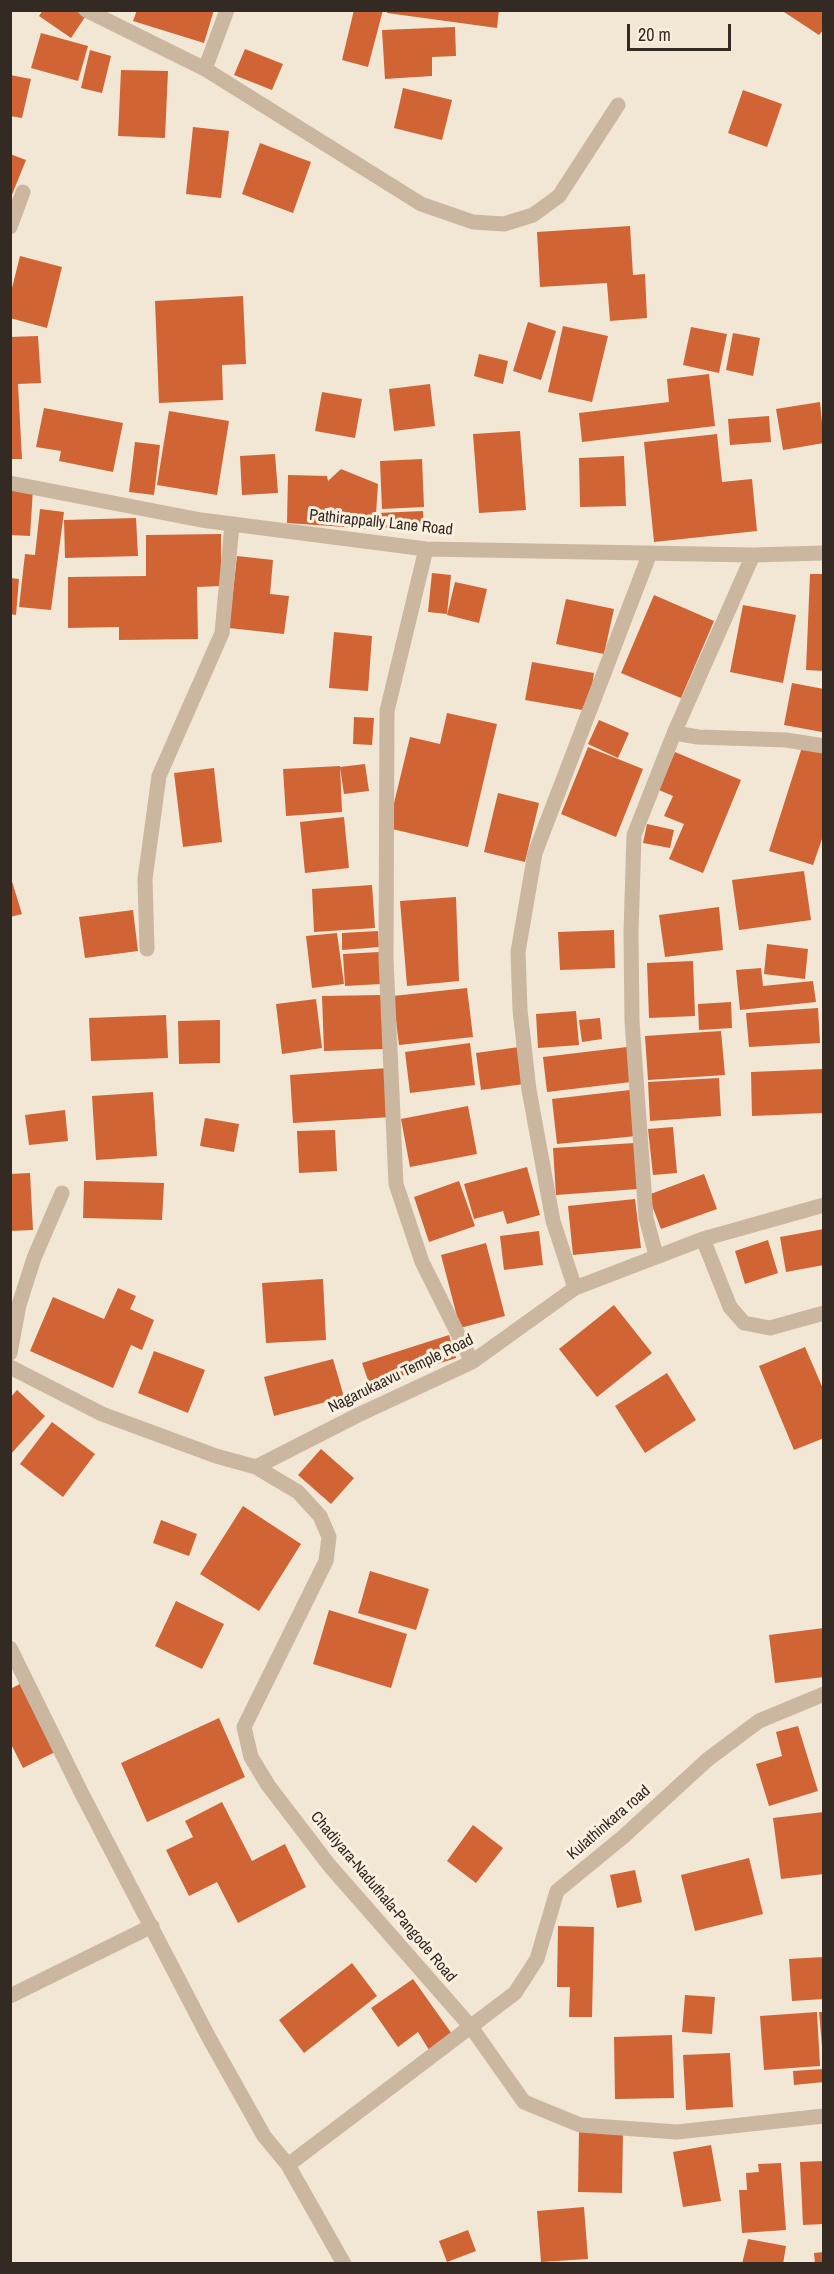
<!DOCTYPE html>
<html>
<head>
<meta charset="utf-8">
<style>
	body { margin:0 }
	#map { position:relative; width:834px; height:2274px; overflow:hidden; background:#f2e6d4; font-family:"Archivo Narrow",sans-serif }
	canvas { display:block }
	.frame { position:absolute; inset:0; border:12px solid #342a24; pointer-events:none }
	.scale { position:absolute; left:627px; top:24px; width:104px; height:27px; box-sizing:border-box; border:3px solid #342a24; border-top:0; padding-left:8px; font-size:18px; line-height:21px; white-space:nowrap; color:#342a24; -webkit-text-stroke:4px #faf0e0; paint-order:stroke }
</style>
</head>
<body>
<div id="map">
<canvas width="834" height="2274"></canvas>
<div class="frame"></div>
<div class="scale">20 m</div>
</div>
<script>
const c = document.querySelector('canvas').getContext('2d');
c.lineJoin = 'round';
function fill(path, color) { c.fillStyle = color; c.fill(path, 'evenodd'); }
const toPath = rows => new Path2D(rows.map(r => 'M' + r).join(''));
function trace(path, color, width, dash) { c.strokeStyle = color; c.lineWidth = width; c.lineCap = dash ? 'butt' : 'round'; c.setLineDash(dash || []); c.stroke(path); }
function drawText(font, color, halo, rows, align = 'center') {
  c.font = font + ' "Archivo Narrow",sans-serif'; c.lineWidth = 6; c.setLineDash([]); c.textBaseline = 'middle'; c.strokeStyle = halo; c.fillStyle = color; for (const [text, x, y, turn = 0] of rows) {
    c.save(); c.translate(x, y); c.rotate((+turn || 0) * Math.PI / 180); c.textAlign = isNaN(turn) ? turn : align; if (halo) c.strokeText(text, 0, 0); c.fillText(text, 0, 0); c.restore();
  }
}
fill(toPath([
	[43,10,75,10,85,17,71,38,39,16],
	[137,10,214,10,204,43,133,21],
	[354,10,383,10,368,67,342,60],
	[387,10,499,10,497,28,387,13],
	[781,10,824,10,824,29,819,35],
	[455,27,456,56,432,57,432,76,385,79,382,30],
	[41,33,88,46,78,81,31,68],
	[245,49,283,64,272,90,234,75],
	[90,50,111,56,102,93,81,88],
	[121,70,168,71,165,138,118,136],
	[10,75,31,79,22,118,10,116],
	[403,88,452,100,442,140,394,128],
	[743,90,782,104,767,147,728,133],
	[193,127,229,131,221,198,186,194],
	[260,143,311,162,293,213,242,194],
	[10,154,26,160,11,197,10,197],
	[630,226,633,275,645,274,647,318,610,321,607,283,540,287,537,232],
	[20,256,62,267,47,328,10,318,10,296],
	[243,296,246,364,222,365,223,400,159,403,155,301],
	[528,322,556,331,541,380,513,371],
	[563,326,608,336,592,402,548,392],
	[691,327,727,334,719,373,683,365],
	[733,333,760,338,753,376,726,370],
	[38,336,41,383,18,384,22,459,10,459,10,337],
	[479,354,508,361,503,384,474,376],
	[709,374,715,426,582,442,579,413,669,402,667,379],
	[430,384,435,426,394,431,389,389],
	[322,392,362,399,355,438,315,431],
	[820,402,824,443,783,450,776,409],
	[44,408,123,423,113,472,59,461,61,451,36,447],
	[169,411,229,421,217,495,157,485],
	[769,416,771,442,730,445,728,419],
	[520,431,526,510,479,513,473,434],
	[717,434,722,482,752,479,757,531,654,542,644,442],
	[135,442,160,445,154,495,129,492],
	[275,454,278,493,242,495,240,456],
	[624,456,626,506,580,507,579,458],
	[422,459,424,507,382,509,380,461],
	[341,469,378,484,375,529,287,523,288,475,327,476,328,481],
	[10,488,33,489,30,536,10,535],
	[40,509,64,512,51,610,19,607,25,554,35,555],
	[423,511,424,526,379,528,378,513],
	[136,518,138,556,65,558,64,520],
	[221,534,221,586,197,587,198,639,119,640,119,627,68,628,68,577,146,576,146,535],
	[237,556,273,560,270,594,289,596,284,634,229,628],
	[432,573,451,575,447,614,428,612],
	[810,574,824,574,824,671,806,670],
	[10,578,19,579,16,615,10,614],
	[455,582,487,589,479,623,447,615],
	[654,595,714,621,681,698,621,673],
	[566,599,614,609,604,654,556,644],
	[743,605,796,615,783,683,730,672],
	[334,632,372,636,368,691,329,688],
	[532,662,594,673,588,711,525,700],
	[792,683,824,689,822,732,784,725],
	[447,713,497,724,468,847,388,828,410,737,440,744],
	[354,717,374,718,372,745,353,744],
	[599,720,629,733,618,758,588,744],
	[588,747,643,769,616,837,561,814],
	[802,747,824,754,824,833,813,865,769,851],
	[675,752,741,780,703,873,669,859,684,824,664,816,673,796,659,790],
	[365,764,369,791,344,794,340,767],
	[340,766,342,812,286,816,283,769],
	[214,768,222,842,183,847,174,773],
	[498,793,539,803,525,862,484,852],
	[344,817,349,868,305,873,300,822],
	[647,824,674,830,670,848,643,843],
	[804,871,811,920,739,930,732,880],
	[10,875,22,914,10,917],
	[372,885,375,928,314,932,312,889],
	[456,897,459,981,407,986,400,901],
	[719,907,723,950,665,957,659,915],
	[133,910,138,951,85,958,79,917],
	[614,930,615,968,560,970,558,932],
	[378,931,379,947,342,950,342,933],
	[337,933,344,984,312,988,306,936],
	[767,944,808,949,805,979,764,974],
	[379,952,381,984,345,986,343,954],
	[693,961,695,1016,649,1018,647,963],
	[761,968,763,986,813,981,816,1002,740,1010,736,970],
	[467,988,473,1037,399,1045,393,996],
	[381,995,383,1049,324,1051,322,996],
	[316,999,322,1048,282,1054,276,1004],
	[731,1002,732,1028,699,1030,698,1004],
	[818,1008,820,1043,749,1047,746,1013],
	[576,1011,579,1045,538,1048,536,1014],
	[166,1015,168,1058,91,1061,89,1018],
	[600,1018,602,1039,582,1042,579,1020],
	[220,1020,220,1063,179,1064,178,1021],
	[721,1031,725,1075,648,1080,645,1036],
	[470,1043,475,1085,410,1093,405,1052],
	[519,1047,524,1084,481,1090,476,1053],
	[627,1047,631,1082,547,1092,543,1057],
	[388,1068,392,1117,293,1123,290,1075],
	[824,1069,824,1113,752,1116,751,1072],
	[719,1078,721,1116,650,1121,648,1082],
	[630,1090,636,1136,557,1144,552,1099],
	[153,1092,157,1156,96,1160,92,1096],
	[468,1106,477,1154,410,1167,401,1119],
	[65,1110,68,1141,29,1145,25,1115],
	[205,1118,239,1124,234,1152,200,1146],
	[673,1127,677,1173,653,1175,648,1129],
	[335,1130,337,1171,299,1173,297,1131],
	[635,1143,638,1189,556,1195,553,1148],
	[527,1167,540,1215,507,1224,503,1211,474,1219,464,1184],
	[30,1173,33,1230,10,1231,10,1174],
	[704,1174,717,1209,661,1229,648,1195],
	[84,1181,164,1183,162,1220,83,1218],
	[459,1181,475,1226,429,1242,414,1197],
	[635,1199,641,1248,573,1255,568,1206],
	[824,1229,824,1265,786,1272,780,1237],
	[539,1231,543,1265,504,1270,500,1236],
	[768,1240,778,1273,745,1284,735,1251],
	[486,1243,505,1316,460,1328,441,1255],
	[323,1279,326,1340,266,1343,262,1283],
	[118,1288,136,1296,130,1309,154,1320,142,1350,131,1345,113,1388,30,1351,53,1297,104,1319],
	[614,1305,652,1353,597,1397,559,1349],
	[449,1335,456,1358,370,1386,362,1363],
	[805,1347,824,1391,824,1438,794,1450,759,1366],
	[154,1351,205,1370,188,1413,138,1393],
	[333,1359,344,1397,274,1416,264,1377],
	[667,1373,696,1420,645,1453,615,1406],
	[17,1390,45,1416,10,1455,10,1398],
	[52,1422,95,1454,63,1497,20,1464],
	[321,1449,354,1478,331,1504,298,1475],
	[243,1506,301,1544,259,1611,200,1574],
	[161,1520,197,1534,189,1556,153,1543],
	[370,1571,429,1589,416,1630,358,1613],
	[176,1601,224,1624,202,1669,155,1646],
	[329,1610,407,1634,391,1688,313,1664],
	[824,1628,824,1677,775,1683,769,1635],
	[24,1682,57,1751,23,1768,10,1742,10,1689],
	[219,1718,245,1777,147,1822,121,1763],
	[798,1726,818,1791,769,1806,756,1764,782,1756,776,1732],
	[222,1802,252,1861,285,1844,306,1887,238,1923,217,1882,189,1896,166,1850,193,1837,185,1821],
	[824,1812,824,1874,781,1879,773,1818],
	[473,1825,503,1848,476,1883,447,1861],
	[749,1858,763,1914,695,1931,681,1875],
	[635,1870,642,1902,617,1908,610,1875],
	[558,1926,594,1927,592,2017,569,2017,570,1987,557,1987],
	[824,1957,824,1999,792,2001,789,1959],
	[352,1963,377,1996,304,2053,279,2020],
	[413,1979,452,2034,429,2050,418,2032,398,2047,371,2008],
	[685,1995,715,1997,712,2034,682,2032],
	[817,2012,820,2066,764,2070,760,2016],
	[819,2012,824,2012,824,2046,822,2046],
	[672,2035,674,2098,615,2099,614,2037],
	[730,2053,733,2107,686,2110,683,2055],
	[823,2069,824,2082,794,2085,793,2071],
	[579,2131,623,2131,622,2193,578,2192],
	[711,2145,721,2201,683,2207,673,2152],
	[824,2161,824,2224,803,2225,800,2162],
	[781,2163,786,2230,742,2233,739,2190,747,2190,746,2173,759,2172,758,2164],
	[584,2207,588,2259,541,2262,537,2211],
	[468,2230,476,2251,447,2262,439,2241],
	[748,2239,786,2246,783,2264,742,2264],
	[824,2252,824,2264,815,2264,814,2253]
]), '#d06435');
trace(toPath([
	[86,10,205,69,227,10],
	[205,69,421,204,473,222,504,224,533,215,559,196,618,105],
	[10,227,23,192],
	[10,483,201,520,426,549,753,555,824,553],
	[426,549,387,711,386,959,396,1184,422,1262,472,1362],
	[675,733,698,737,786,740,824,746],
	[147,949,145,879,159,776,222,633,232,524],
	[703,1239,730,1307,744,1323,770,1328,824,1313],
	[656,1255,646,1218,632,1021,631,933,634,835,675,731,753,555],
	[575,1288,553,1221,529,1090,520,1010,518,952,535,853,650,553],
	[10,1353,19,1305,34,1258,62,1193],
	[10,1367,102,1414,216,1456,256,1467,298,1492,320,1516,329,1537,326,1561,244,1727,251,1757,268,1785,329,1865,471,2027,524,2102,580,2125,677,2132,824,2116],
	[256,1467,358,1415,472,1362,575,1288,703,1239,824,1205],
	[10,1648,82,1794,208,2036,264,2136,288,2165,344,2264],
	[10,1996,152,1926],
	[288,2165,515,1993,537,1959,557,1891,623,1837,707,1760,759,1721,824,1694]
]), '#cbb6a0', 15);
drawText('16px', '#342a24', '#faf0e0', [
	["Pathirappally Lane Road",381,523,6],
	["Nagarukaavu Temple Road",401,1374,-26],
	["Kulathinkara road",609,1823,-41],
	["Chadiyara-Naduthala-Pangode Road",383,1897,50]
]);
</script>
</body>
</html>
